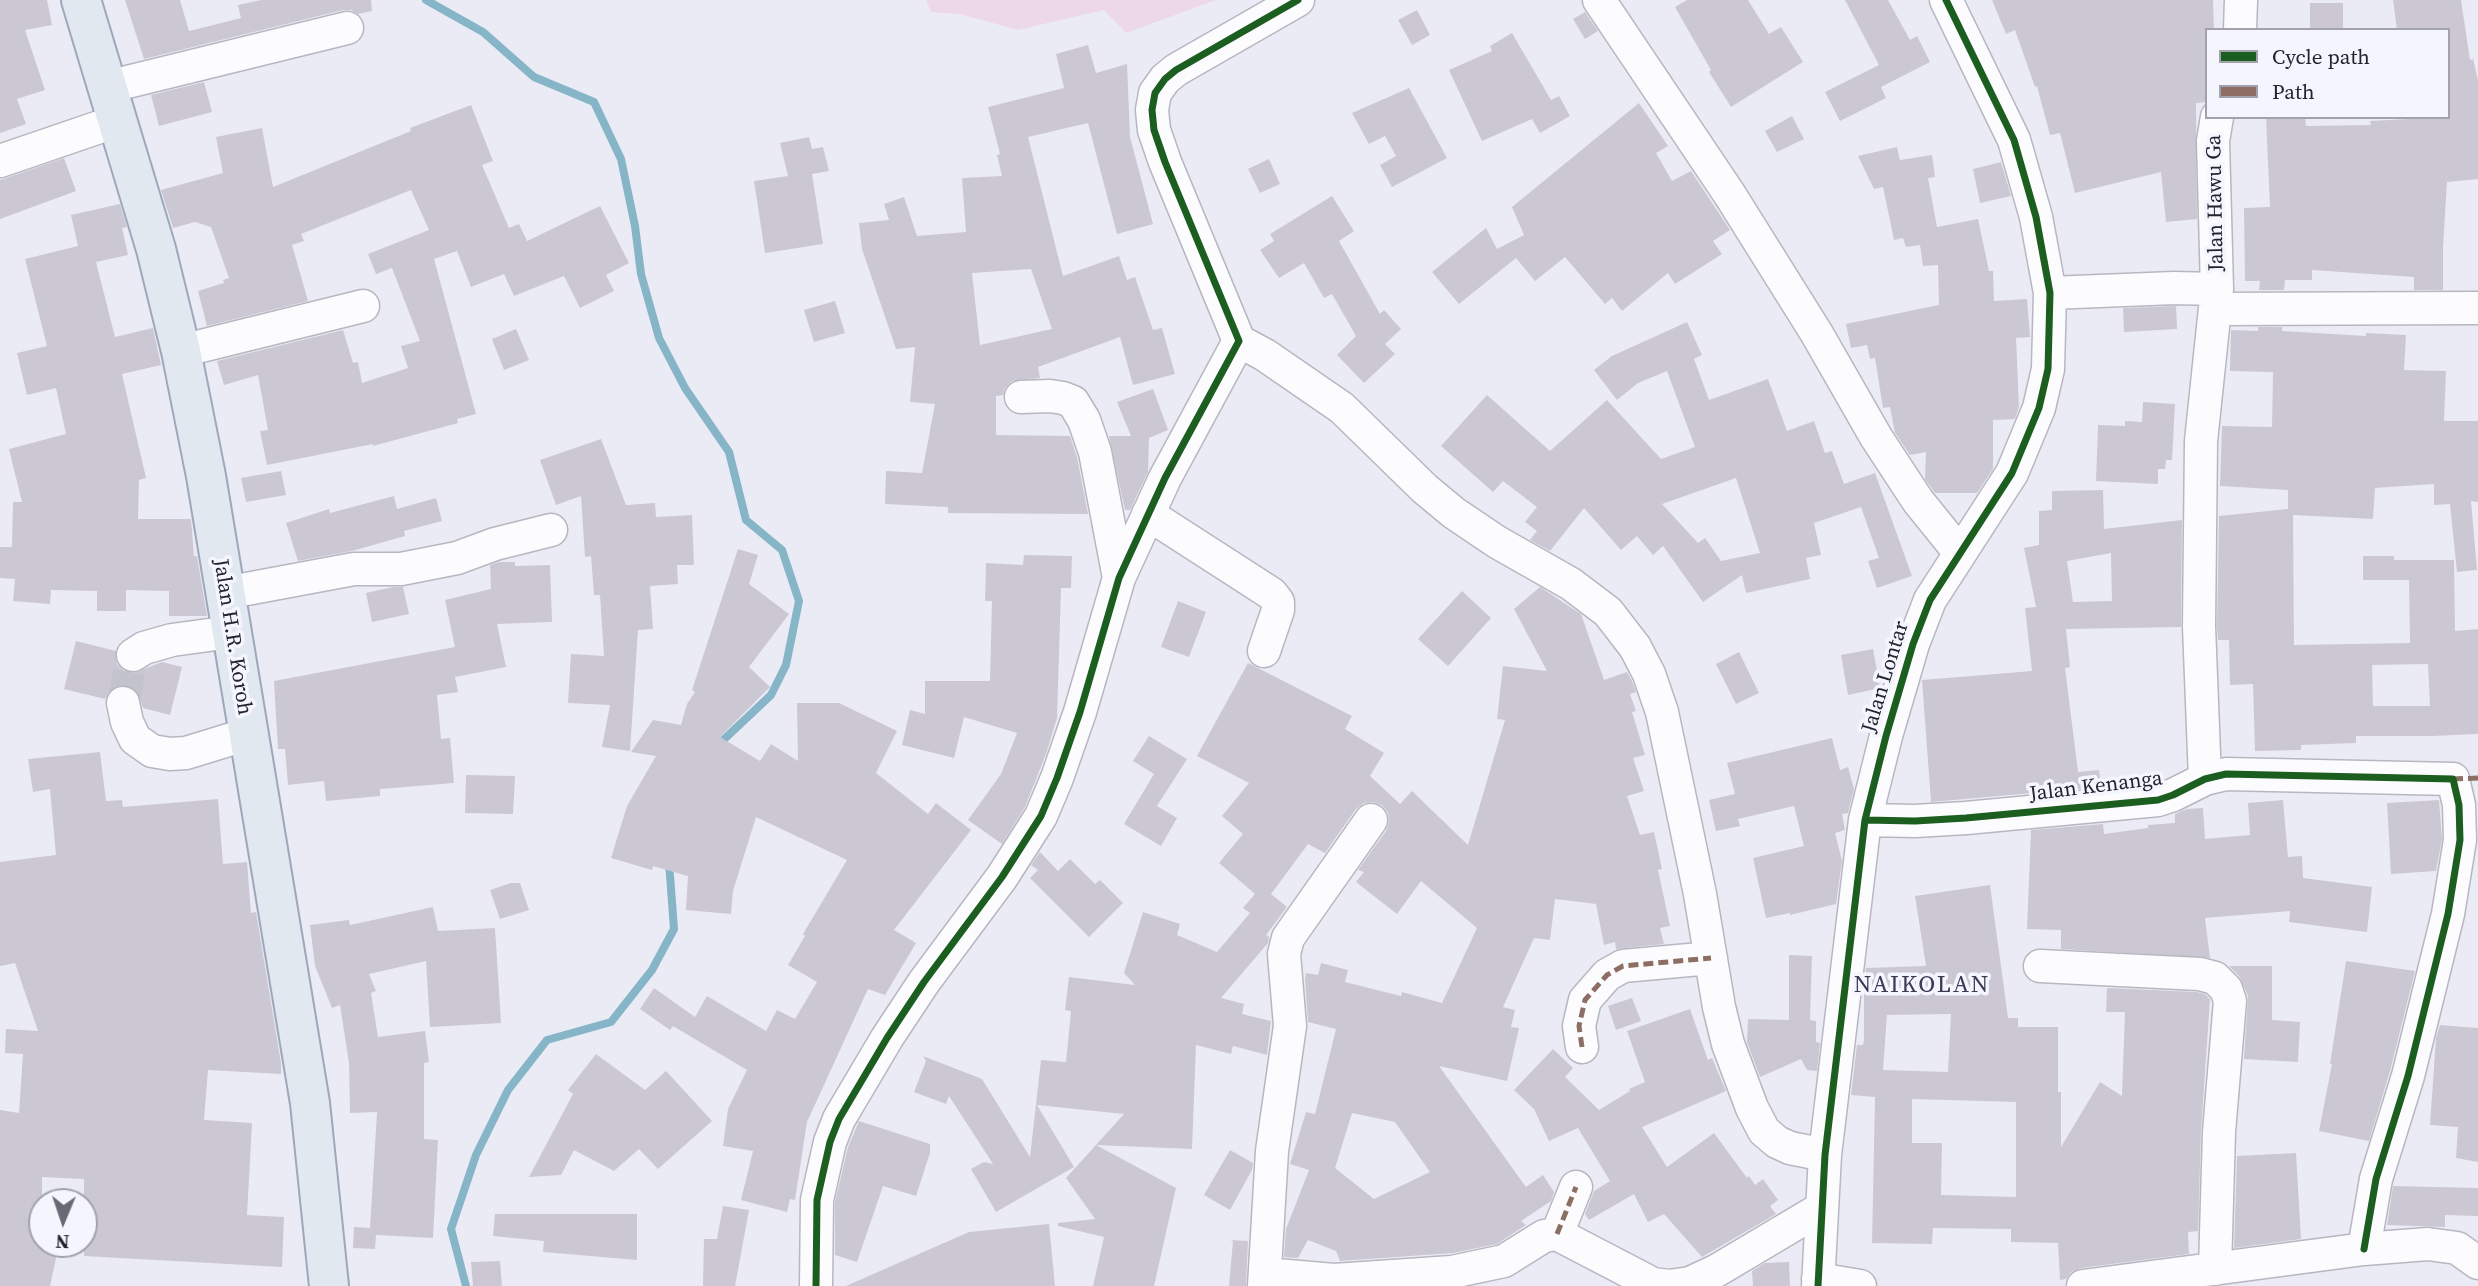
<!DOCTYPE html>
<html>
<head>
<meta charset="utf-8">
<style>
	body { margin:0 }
	#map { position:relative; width:2478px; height:1286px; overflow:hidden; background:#ebebf6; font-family:"Source Serif 4",serif }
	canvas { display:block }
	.legend { position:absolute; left:2205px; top:28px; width:245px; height:91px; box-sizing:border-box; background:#f5f6fd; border:2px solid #a1a2ab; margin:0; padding:9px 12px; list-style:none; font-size:21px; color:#23232f }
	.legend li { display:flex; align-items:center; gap:14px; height:35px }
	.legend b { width:35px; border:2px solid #a1a2ab }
	.north { position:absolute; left:28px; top:1188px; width:70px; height:70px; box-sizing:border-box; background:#f5f6fd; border:2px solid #a1a2ab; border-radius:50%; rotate:182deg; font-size:19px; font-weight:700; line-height:28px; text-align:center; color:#23232f }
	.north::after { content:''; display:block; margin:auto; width:24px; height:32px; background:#696975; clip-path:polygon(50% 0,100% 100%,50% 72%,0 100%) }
</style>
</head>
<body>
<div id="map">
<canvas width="2478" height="1286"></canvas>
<ul class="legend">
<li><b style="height:9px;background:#1b5e20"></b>Cycle path</li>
<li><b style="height:9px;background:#8d6e63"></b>Path</li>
</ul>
<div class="north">N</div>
</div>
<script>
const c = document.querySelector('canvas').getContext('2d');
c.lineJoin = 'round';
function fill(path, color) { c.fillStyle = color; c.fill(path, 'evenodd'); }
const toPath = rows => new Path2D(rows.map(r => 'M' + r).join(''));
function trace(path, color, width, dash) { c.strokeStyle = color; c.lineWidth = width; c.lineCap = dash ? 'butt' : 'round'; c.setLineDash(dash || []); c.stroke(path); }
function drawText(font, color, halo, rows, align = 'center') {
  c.font = font + ' "Source Serif 4",serif'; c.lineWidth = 7; c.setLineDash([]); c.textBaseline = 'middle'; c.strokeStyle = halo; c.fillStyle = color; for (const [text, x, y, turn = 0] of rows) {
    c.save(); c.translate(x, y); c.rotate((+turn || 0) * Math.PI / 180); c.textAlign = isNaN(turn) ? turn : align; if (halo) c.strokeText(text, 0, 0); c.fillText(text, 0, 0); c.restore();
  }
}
fill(toPath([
	[926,0,1216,0,1126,33,1104,10,1018,30,960,14,931,12]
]), '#edd8e8');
trace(toPath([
	[426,0,483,32,534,77,594,102,621,159,635,226,641,274,659,338,685,388,729,452,746,520,782,550,799,601,786,665,771,695,718,745],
	[466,1286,451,1229,476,1155,508,1090,547,1040,611,1022,652,970,674,929,669,862]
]), '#87b5c8', 8);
fill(toPath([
	[0,0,47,0,52,25,25,30,45,90,17,99,26,124,0,133],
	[125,0,180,0,189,31,241,18,238,5,261,0,371,0,372,11,358,14,351,10,343,10,144,59],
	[1687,0,1748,0,1769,34,1781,27,1803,62,1731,107,1709,72,1711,70,1675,7],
	[1845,0,1888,0,1910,40,1917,36,1930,62,1881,87,1886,98,1840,121,1825,92,1879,65],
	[1992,0,2213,0,2214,30,2207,30,2207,102,2196,103,2197,219,2166,222,2161,172,2075,193,2060,133,2050,135,2037,86,2035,87,2015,30,2006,34],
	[2393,0,2461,0,2470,60,2473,59,2478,80,2478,179,2447,182,2443,248,2443,290,2414,290,2414,277,2312,270,2312,280,2285,280,2284,290,2259,290,2260,281,2245,281,2244,208,2270,207,2266,117,2305,117,2306,126,2371,125,2370,121,2448,117,2448,30,2397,30],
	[2310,3,2343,3,2343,30,2310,30],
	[1417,10,1430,35,1412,45,1398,20],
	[1585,12,1598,31,1585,39,1573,19],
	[1512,33,1551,100,1559,96,1570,116,1540,133,1532,119,1482,141,1449,70,1492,51,1490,46],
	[1088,45,1096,73,1127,64,1130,137,1153,224,1117,234,1088,123,1028,137,1063,276,1119,256,1127,280,1135,277,1153,330,1162,328,1175,374,1133,385,1120,337,1038,367,1040,378,1012,381,1005,388,1003,395,996,396,996,435,1070,436,1077,457,1088,514,948,513,948,507,885,504,886,471,922,473,935,404,910,402,915,347,896,349,862,249,859,223,889,220,884,204,904,197,917,236,966,232,962,178,1002,176,997,155,1000,154,988,107,1064,88,1056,54],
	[1031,269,1052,329,980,345,972,273],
	[204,82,212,112,159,126,151,95],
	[1409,88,1447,158,1392,187,1380,165,1396,156,1385,136,1369,144,1352,113],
	[1639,103,1668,146,1656,153,1672,181,1691,171,1730,230,1713,241,1722,254,1675,284,1668,273,1622,311,1612,298,1605,304,1565,257,1535,281,1516,258,1459,304,1432,272,1486,228,1497,249,1524,235,1512,207],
	[471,105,493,161,482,165,509,228,519,224,527,241,600,206,629,263,606,275,614,291,580,308,564,276,514,296,504,274,471,287,457,251,434,259,476,414,457,419,458,423,373,446,373,444,267,465,260,431,268,430,258,375,224,385,217,361,343,330,353,363,358,362,362,383,408,368,401,346,420,341,392,268,376,274,368,254,429,230,411,190,301,234,304,241,292,245,308,301,207,326,198,291,224,283,223,280,229,278,211,227,195,222,173,228,161,190,223,173,216,137,262,128,273,187,411,131,410,128],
	[1792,116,1804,139,1777,152,1765,131],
	[809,137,812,149,823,147,829,171,812,174,823,244,765,253,754,181,788,176,780,143],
	[1897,147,1900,160,1932,155,1935,177,1928,178,1937,227,1978,219,1989,271,1993,271,1994,301,2027,299,2030,337,2016,338,2019,407,2015,419,1993,420,1993,469,1977,493,1935,493,1925,479,1926,452,1910,455,1895,433,1890,407,1883,408,1875,358,1870,359,1867,345,1851,348,1846,324,1939,305,1938,265,1923,266,1920,245,1906,247,1903,238,1894,240,1883,187,1874,189,1858,156],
	[64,158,76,191,0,219,0,180],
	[1269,159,1280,184,1260,193,1248,169],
	[2001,162,2011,196,1980,203,1973,169],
	[1332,196,1354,231,1339,241,1380,314,1384,310,1401,329,1385,344,1395,354,1364,383,1337,355,1356,336,1332,294,1324,298,1304,263,1279,278,1260,250,1274,241,1270,234],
	[120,204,127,227,122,228,128,255,96,262,115,337,153,328,161,365,122,374,146,478,139,480,138,519,191,519,194,556,197,556,207,616,169,616,169,591,126,590,126,611,97,611,97,591,51,590,50,604,13,601,15,579,0,578,0,547,12,547,13,502,22,502,9,449,66,434,56,388,27,395,17,353,47,346,25,259,78,246,71,215],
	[835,301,845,333,814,342,804,310],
	[2176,306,2177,329,2124,332,2123,308],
	[1687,322,1702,355,1694,359,1709,400,1768,379,1787,431,1814,421,1825,453,1832,451,1844,484,1875,473,1912,576,1877,588,1868,561,1879,558,1861,507,1814,523,1821,555,1806,558,1810,579,1746,593,1742,575,1703,602,1663,546,1653,555,1637,536,1621,550,1584,508,1550,551,1530,540,1537,531,1525,522,1537,507,1503,481,1493,492,1441,446,1487,395,1550,451,1607,400,1661,459,1695,447,1667,371,1638,383,1617,400,1594,370,1612,356],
	[1736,478,1760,553,1721,561,1705,538,1698,543,1662,504],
	[2258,327,2282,327,2282,331,2366,336,2366,333,2406,335,2404,370,2446,371,2444,421,2478,421,2478,502,2471,501,2477,570,2457,572,2450,504,2434,505,2434,484,2375,488,2373,519,2293,515,2294,645,2410,643,2409,580,2363,580,2363,556,2394,556,2394,560,2454,560,2455,631,2478,629,2478,734,2432,736,2356,736,2356,743,2301,745,2301,750,2255,751,2253,684,2230,685,2229,640,2218,640,2217,626,2219,516,2288,509,2288,490,2220,486,2222,426,2272,427,2273,372,2230,371,2231,330,2258,331],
	[2428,664,2430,706,2373,706,2372,665],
	[516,329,529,360,504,370,492,339],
	[1153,389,1168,430,1149,438,1148,472,1130,510,1125,510,1109,436,1131,436,1117,402],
	[2143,402,2175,404,2172,460,2166,460,2165,469,2158,469,2158,484,2096,481,2098,425,2125,426,2125,421,2142,422],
	[601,439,626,505,655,503,656,517,692,515,694,565,677,565,678,584,650,586,653,629,638,630,630,751,602,747,610,705,568,703,571,654,604,656,600,595,594,595,591,556,585,557,581,496,556,505,540,460],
	[281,471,286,495,246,502,241,478],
	[2103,490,2104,529,2182,520,2181,627,2066,629,2070,667,2065,668,2078,772,2099,770,2101,787,1931,802,1922,680,2032,671,2025,608,2036,607,2024,548,2039,545,2039,511,2052,510,2052,491],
	[2111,553,2112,601,2073,602,2067,561],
	[394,496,397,509,436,498,442,521,404,531,405,536,352,551,298,561,286,523,329,509,330,513],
	[738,549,758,555,749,584,789,614,749,667,770,687,720,737,760,761,771,744,798,761,797,703,839,703,897,731,876,773,928,814,936,803,971,830,894,930,916,943,885,995,868,989,807,1122,795,1200,790,1199,787,1212,741,1200,753,1151,723,1146,728,1109,747,1070,673,1026,670,1030,640,1009,654,988,695,1017,707,996,766,1031,777,1010,795,1019,817,982,788,965,805,936,803,934,847,860,756,817,733,891,731,914,686,910,688,876,653,866,652,870,611,858,627,806,656,756,631,752,653,720,681,725,687,704,695,692,692,690],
	[1024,555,1072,556,1071,588,1061,588,1057,718,1046,754,1025,807,1002,844,968,820,1001,774,1017,733,964,717,954,758,902,745,910,710,925,714,925,681,990,681,992,601,985,601,986,563,1023,565],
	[499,562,515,562,515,566,550,565,552,622,497,624,506,667,455,677,458,692,437,695,441,739,450,738,454,783,380,789,380,796,326,801,324,781,288,785,285,749,278,749,274,681,455,647,445,600,491,589,490,565],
	[393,587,403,587,409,614,372,622,366,593],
	[1540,587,1581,614,1604,680,1627,672,1632,681,1636,692,1630,694,1636,711,1632,712,1645,755,1633,758,1644,791,1627,796,1640,835,1654,832,1662,869,1658,870,1670,926,1660,928,1664,944,1616,949,1615,942,1604,945,1596,904,1555,899,1550,940,1534,938,1503,1007,1515,1010,1511,1027,1519,1028,1507,1081,1439,1066,1526,1187,1543,1175,1554,1192,1551,1201,1521,1221,1526,1225,1497,1244,1453,1253,1340,1261,1336,1251,1308,1240,1298,1258,1284,1257,1286,1229,1309,1170,1290,1164,1306,1112,1315,1114,1336,1029,1308,1022,1305,979,1306,973,1318,975,1321,963,1348,970,1345,982,1401,996,1402,992,1442,1003,1477,928,1421,881,1397,914,1356,882,1364,872,1358,870,1386,831,1389,822,1388,813,1382,805,1373,802,1364,803,1356,809,1325,853,1308,844,1271,894,1287,907,1266,935,1269,937,1268,943,1221,998,1244,1004,1242,1014,1271,1021,1267,1055,1233,1046,1231,1054,1196,1045,1192,1149,1096,1145,1176,1188,1154,1286,1093,1286,1104,1237,1058,1226,1058,1223,1095,1219,1066,1178,1124,1114,1037,1105,1074,1167,996,1212,971,1169,984,1162,993,1164,949,1096,946,1104,914,1092,926,1061,923,1056,982,1079,1030,1157,1041,1060,1066,1062,1071,1011,1065,1010,1069,977,1135,985,1124,973,1143,912,1180,924,1177,935,1217,952,1250,913,1243,908,1255,894,1219,863,1243,834,1222,816,1249,783,1197,756,1248,663,1352,716,1345,729,1384,753,1370,776,1400,804,1412,791,1468,845,1505,720,1497,719,1503,666,1547,671,1514,609],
	[1352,1113,1395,1122,1430,1172,1374,1199,1335,1168],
	[1462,591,1491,618,1448,666,1418,639],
	[1178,601,1206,612,1189,657,1161,647],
	[76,641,116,651,117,664,125,672,134,673,162,662,182,667,170,715,143,708,137,691,128,685,119,685,111,689,105,699,64,689],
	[1873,649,1880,688,1848,695,1841,655],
	[1739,652,1759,693,1736,704,1716,664],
	[1149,736,1187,759,1157,806,1177,818,1161,846,1124,824,1154,774,1133,761],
	[1832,738,1840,770,1848,767,1854,789,1848,813,1842,814,1845,830,1835,833,1842,861,1836,904,1790,915,1790,913,1766,918,1753,858,1804,846,1794,806,1738,819,1740,826,1716,831,1709,800,1735,794,1727,763],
	[100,752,106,801,122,800,123,807,218,799,223,864,247,862,251,913,256,912,281,1063,281,1074,208,1070,204,1120,252,1123,247,1215,284,1217,282,1267,84,1256,84,1179,42,1177,42,1244,59,1244,50,1286,0,1286,0,1110,19,1113,23,1054,5,1053,6,1029,38,1031,15,963,0,966,0,862,56,855,50,789,33,792,28,759],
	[466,775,515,776,513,814,465,813],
	[2283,800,2288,857,2302,856,2303,878,2372,887,2367,932,2289,922,2290,911,2205,918,2210,958,2061,949,2061,930,2027,929,2031,830,2103,824,2104,834,2148,828,2148,825,2175,823,2175,814,2187,809,2203,808,2205,839,2250,835,2248,803],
	[2439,800,2442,839,2436,871,2391,874,2387,803],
	[1040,852,1058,871,1070,859,1095,884,1100,880,1123,903,1089,937,1030,878,1038,870,1031,865],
	[511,883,520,883,529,910,500,919,490,890],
	[1990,885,2008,1018,2018,1018,2018,1027,2058,1027,2058,1092,2061,1092,2061,1147,2100,1082,2122,1096,2125,1012,2106,1012,2107,988,2197,992,2205,994,2210,999,2201,1131,2198,1231,2188,1232,2189,1254,2081,1268,2071,1272,2066,1279,2060,1280,2058,1243,2011,1242,2011,1229,1933,1228,1932,1244,1872,1243,1875,1097,1851,1095,1857,1045,1863,1045,1864,1040,1864,986,1866,968,1926,966,1915,896],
	[1951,1014,1948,1072,1883,1070,1887,1015],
	[1912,1099,2016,1102,2016,1197,1941,1195,1942,1143,1912,1143],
	[433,907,438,931,495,928,501,1023,430,1027,426,961,369,974,376,991,371,993,378,1037,425,1031,429,1062,424,1063,424,1139,438,1140,433,1238,376,1235,375,1249,353,1248,354,1227,370,1228,377,1112,350,1113,349,1063,340,1005,332,1008,315,966,310,925,349,920,350,925],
	[1789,955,1812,956,1810,1020,1816,1021,1816,1042,1820,1043,1817,1071,1807,1070,1801,1059,1760,1077,1747,1042,1748,1019,1789,1020],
	[2346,961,2415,971,2390,1071,2369,1141,2319,1131,2332,1064,2330,1064],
	[2229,966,2272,966,2272,1020,2300,1022,2298,1062,2244,1059,2248,996,2239,976],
	[1632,998,1641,1021,1616,1030,1608,1006],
	[1690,1009,1708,1060,1712,1058,1726,1091,1642,1127,1667,1167,1714,1133,1747,1178,1749,1176,1755,1185,1763,1179,1778,1200,1770,1206,1776,1214,1702,1257,1664,1214,1648,1222,1634,1194,1589,1220,1585,1214,1594,1191,1610,1181,1578,1128,1549,1141,1534,1109,1514,1090,1553,1049,1573,1068,1565,1077,1599,1110,1630,1091,1629,1089,1645,1082,1627,1031],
	[2440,1025,2478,1028,2478,1162,2456,1158,2458,1127,2430,1125,2436,1038],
	[596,1054,645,1090,666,1071,712,1121,658,1169,639,1149,614,1171,574,1150,561,1175,529,1177,573,1094,568,1090],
	[859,1121,930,1144,930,1153,916,1196,883,1186,857,1262,835,1255,835,1202,848,1147],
	[1230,1150,1253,1163,1252,1170,1230,1210,1204,1195],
	[2296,1153,2301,1239,2234,1248,2237,1156],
	[2393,1186,2478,1188,2478,1216,2445,1215,2445,1227,2387,1225],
	[723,1206,749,1210,735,1286,703,1286,704,1239,717,1239],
	[495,1214,637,1214,637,1260,543,1252,544,1241,493,1236],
	[1049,1224,1055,1286,846,1286,969,1232],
	[1230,1240,1248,1241,1246,1286,1229,1286,1233,1241],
	[500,1261,502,1286,473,1286,471,1262],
	[1789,1262,1790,1286,1753,1286,1752,1271,1765,1263]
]), '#ccc8d3');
trace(toPath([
	[123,703,133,655]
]), '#c3c3ce', 32, [32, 16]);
const minor = toPath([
	[1599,0,1730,195,1817,334,1876,437,1918,501,1960,553],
	[2240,30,2241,0],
	[107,87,347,28],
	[2217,117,2213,141,2217,289],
	[0,161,117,121],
	[2050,293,2174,288,2217,289,2201,441,2199,626,2205,779],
	[2215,309,2478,308],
	[1239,341,1265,355,1342,408,1425,489,1454,513,1497,542,1571,584,1608,612,1635,647,1649,674,1662,712,1700,894,1719,1007,1728,1044,1752,1108,1764,1131,1777,1142,1790,1148,1825,1155],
	[181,351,363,306],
	[1021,397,1050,396,1063,398,1073,402,1084,420,1095,452,1119,578],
	[1148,514,1272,594,1278,602,1278,610,1264,651],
	[225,593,354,569,401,569,457,558,495,544,551,530],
	[133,655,144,648,172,640,231,632],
	[123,703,127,722,135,739,152,751,170,754,186,753,248,734],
	[1865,820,1915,821,1966,818,2158,800,2173,795,2205,779,2226,774,2453,779,2459,805,2460,840,2448,914,2408,1076,2376,1179,2364,1249],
	[2040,966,2200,974,2215,978,2226,989,2230,1001,2219,1132,2215,1269],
	[1582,1047,1579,1026,1585,1000,1607,975,1623,966,1711,958],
	[1557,1234,1576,1187],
	[1265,1274,1334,1280,1452,1272,1504,1261,1544,1236,1557,1234,1653,1284,1669,1286,1690,1283,1716,1271,1822,1208],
	[1818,1279,1860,1286],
	[816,1286,817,1200,830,1142,839,1119,887,1038,924,982,1002,877,1041,816,1057,778,1080,712,1119,578,1165,478,1239,341,1165,162,1154,130,1152,110,1155,93,1165,79,1176,70,1298,0],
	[1264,1286,1272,1151,1290,1026,1284,954,1288,938,1371,820],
	[1818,1286,1825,1155,1865,820,1886,736,1913,644,1930,600,2012,473,2039,408,2048,369,2050,293,2036,217,2014,140,1946,0],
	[2083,1286,2364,1249,2428,1244,2457,1248,2478,1263]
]);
const major = toPath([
	[81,0,156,249,181,351,206,476,310,1103,329,1286]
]);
trace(minor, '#b7b7c2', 35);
trace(major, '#9da8ba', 42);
trace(minor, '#fcfcfe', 32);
trace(major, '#e1e8f0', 38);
trace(toPath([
	[2453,779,2478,778],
	[1582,1047,1579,1026,1585,1000,1607,975,1623,966,1711,958],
	[1557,1234,1576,1187]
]), '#8d6e63', 5, [10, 5]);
trace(toPath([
	[1865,820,1915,821,1966,818,2158,800,2173,795,2205,779,2226,774,2453,779,2459,805,2460,840,2448,914,2408,1076,2376,1179,2364,1249],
	[816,1286,817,1200,830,1142,839,1119,887,1038,924,982,1002,877,1041,816,1057,778,1080,712,1119,578,1165,478,1239,341,1165,162,1154,130,1152,110,1155,93,1165,79,1176,70,1298,0],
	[1818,1286,1825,1155,1865,820,1886,736,1913,644,1930,600,2012,473,2039,408,2048,369,2050,293,2036,217,2014,140,1946,0]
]), '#1b5e20', 7);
drawText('21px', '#23232f', '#f5f6fd', [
	["Jalan Hawu Ga",2216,203,-91],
	["Jalan H.R. Koroh",232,637,81],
	["Jalan Lontar",1886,677,-73],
	["Jalan Kenanga",2096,787,-7]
]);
c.letterSpacing = '2px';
drawText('24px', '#393a54', '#f5f6fd', [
	["NAIKOLAN",1922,986]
]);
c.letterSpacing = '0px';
</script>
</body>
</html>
